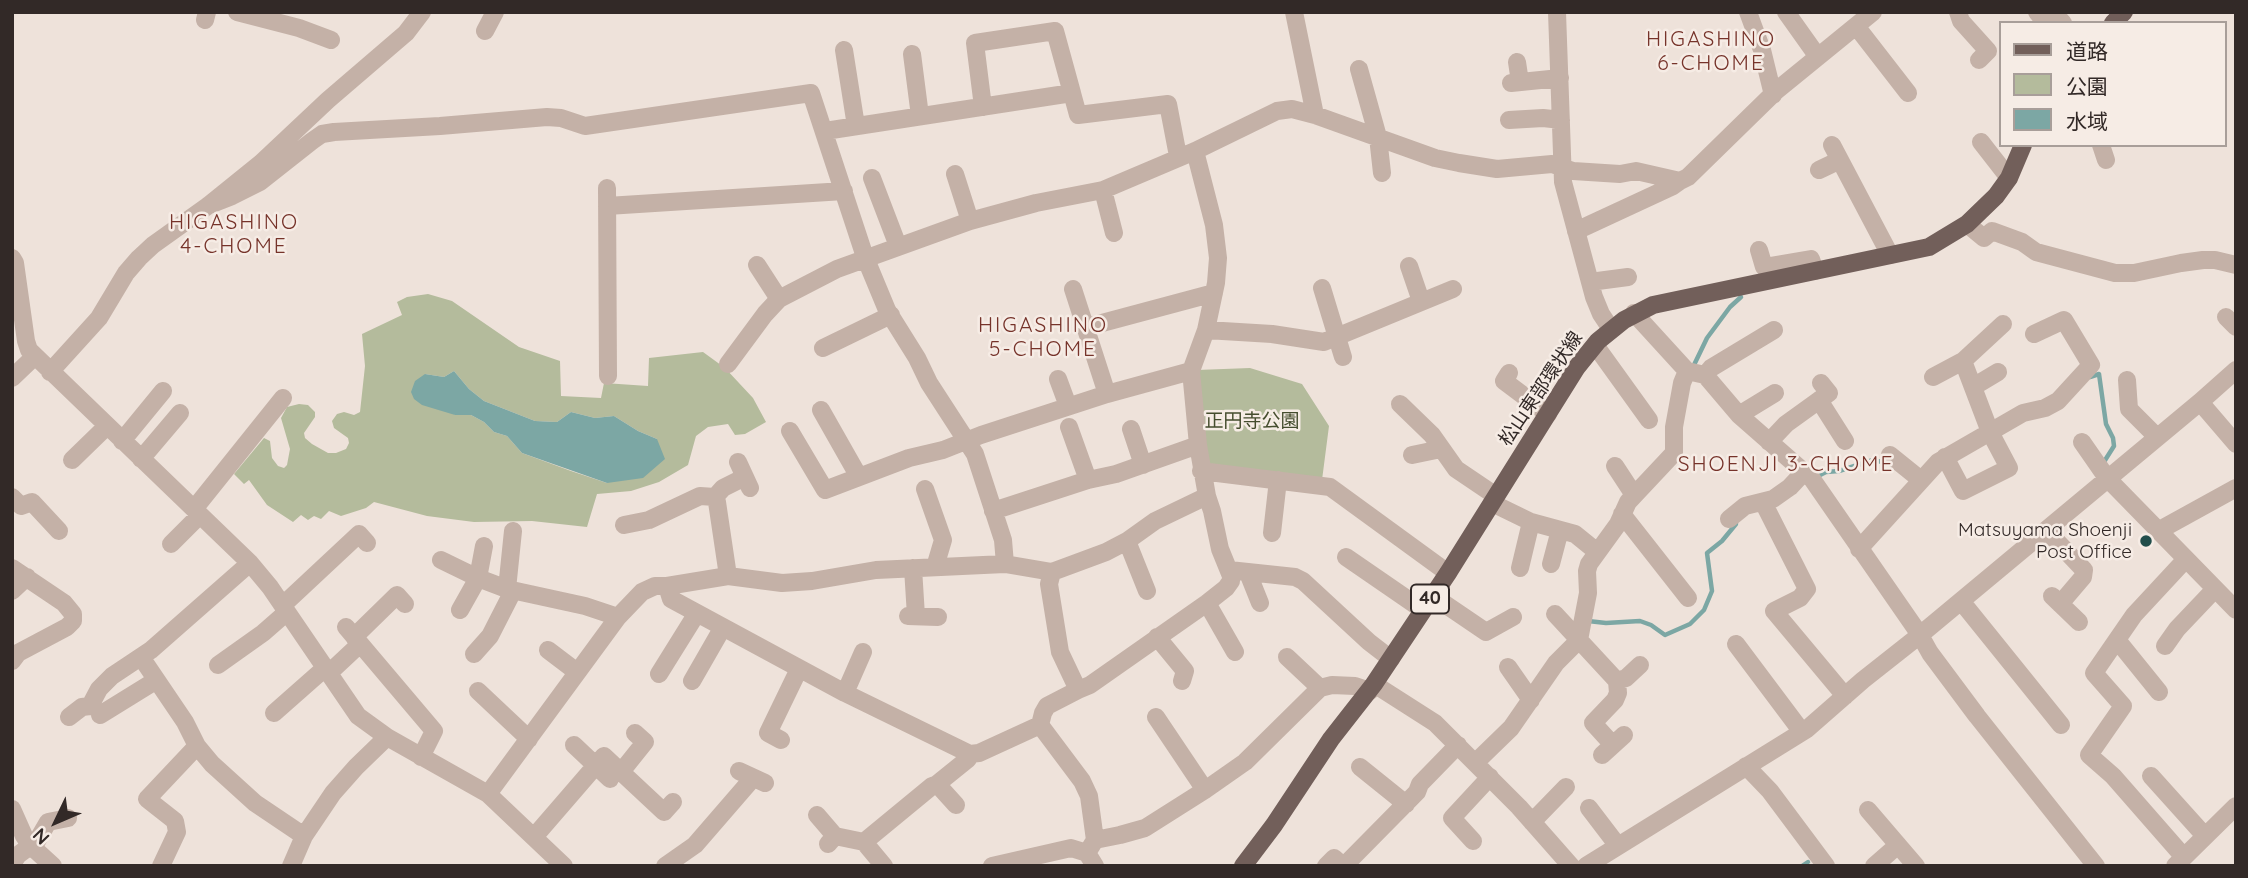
<!DOCTYPE html>
<html>
<head>
<meta charset="utf-8">
<style>
	body { margin:0 }
	#map { position:relative; width:2248px; height:878px; overflow:hidden; background:#eee2da; font-family:Quicksand,"Noto Sans JP",sans-serif }
	canvas { display:block }
	.frame { position:absolute; inset:0; border:14px solid #322927; pointer-events:none }
	.legend { position:absolute; left:1999px; top:21px; width:228px; height:126px; box-sizing:border-box; background:#f6ece5; border:2px solid #a89e99; margin:0; padding:9px 12px; list-style:none; font-size:21px; color:#322927 }
	.legend li { display:flex; align-items:center; gap:14px; height:35px }
	.legend b { width:35px; border:2px solid #a89e99 }
	.north { position:absolute; left:21px; top:787px; width:70px; height:70px; -webkit-text-stroke:5px #f6ece5; paint-order:stroke; rotate:226deg; font-size:19px; font-weight:700; line-height:28px; text-align:center; color:#322927 }
	.north::after { content:''; display:block; margin:auto; width:24px; height:32px; background:#322927; clip-path:polygon(50% 0,100% 100%,50% 72%,0 100%) }
</style>
</head>
<body>
<div id="map">
<canvas width="2248" height="878"></canvas>
<div class="frame"></div>
<ul class="legend">
<li><b style="height:9px;background:#725f5a"></b>道路</li>
<li><b style="height:19px;background:#b4bb9c"></b>公園</li>
<li><b style="height:19px;background:#7ca7a4"></b>水域</li>
</ul>
<div class="north">N</div>
</div>
<script>
const c = document.querySelector('canvas').getContext('2d');
c.lineJoin = 'round';
function fill(path, color) { c.fillStyle = color; c.fill(path, 'evenodd'); }
const toPath = rows => new Path2D(rows.map(r => 'M' + r).join(''));
function trace(path, color, width, dash) { c.strokeStyle = color; c.lineWidth = width; c.lineCap = dash ? 'butt' : 'round'; c.setLineDash(dash || []); c.stroke(path); }
function drawText(font, color, halo, rows, align = 'center') {
  c.font = font + ' Quicksand,"Noto Sans JP",sans-serif'; c.lineWidth = 5; c.setLineDash([]); c.textBaseline = 'middle'; c.strokeStyle = halo; c.fillStyle = color; for (const [text, x, y, turn = 0] of rows) {
    c.save(); c.translate(x, y); c.rotate((+turn || 0) * Math.PI / 180); c.textAlign = isNaN(turn) ? turn : align; if (halo) c.strokeText(text, 0, 0); c.fillText(text, 0, 0); c.restore();
  }
}
fill(toPath([
	[428,294,452,301,519,347,560,361,561,396,601,398,604,383,648,386,649,358,703,352,725,368,753,398,766,422,745,434,735,435,728,424,708,427,696,436,688,465,659,482,631,491,597,494,587,527,532,521,474,522,427,516,374,502,366,508,341,516,329,511,321,519,314,516,308,520,301,515,293,522,267,505,249,480,244,484,234,474,264,438,270,441,272,458,278,466,284,468,287,465,290,449,281,418,287,407,299,404,308,405,315,412,315,417,304,433,305,438,312,444,328,453,336,453,346,449,349,443,348,438,334,428,332,421,337,414,344,412,354,415,360,412,365,366,362,334,402,315,397,302,407,297],
	[454,371,469,389,484,401,535,421,557,422,571,412,595,418,614,416,638,431,657,439,607,483,571,471,522,453,507,436,494,432,484,422,471,415,455,415,425,374,444,377],
	[1250,368,1302,384,1329,426,1322,480,1206,466,1197,370]
]), '#b4bb9c');
fill(toPath([
	[454,371,469,389,484,401,535,421,557,422,571,412,595,418,614,416,638,431,657,439,665,459,643,478,607,483,522,453,507,436,494,432,484,422,471,415,455,415,422,405,414,399,411,392,415,381,425,374,444,377]
]), '#7ca7a4');
trace(toPath([
	[1694,365,1707,338,1730,307,1741,297],
	[2090,377,2099,374,2106,424,2113,438,2114,446,2102,465],
	[1816,477,1826,472,1839,471,1873,460,1887,463],
	[1588,621,1606,623,1640,621,1651,625,1665,635,1690,624,1704,610,1712,591,1707,553,1722,541,1736,524],
	[1802,866,1808,862]
]), '#7ca7a4', 4.5);
trace(toPath([
	[237,12,299,28,331,40],
	[1294,12,1315,115],
	[1557,12,1563,182,1594,297,1601,314,1611,329],
	[1748,12,1762,50,1773,95],
	[1786,12,1818,57],
	[1958,12,1961,21,1988,51,1979,60],
	[2037,12,2046,23],
	[2053,12,2063,23],
	[205,20,207,12],
	[1856,26,1908,93],
	[485,31,495,12],
	[844,50,856,126],
	[912,54,920,116],
	[1517,62,1520,82],
	[1359,69,1378,137,1382,173],
	[1511,83,1560,78],
	[983,107,975,43,1055,31,1072,93],
	[1509,120,1543,118,1561,120],
	[825,131,1072,93,1078,115,1168,104,1178,156],
	[1981,142,2009,178],
	[1832,145,1890,255],
	[2101,145,2106,160],
	[1819,170,1840,160],
	[955,174,970,221],
	[872,178,898,246],
	[607,188,608,376],
	[1103,190,1114,233],
	[209,205,232,196,260,182,312,141,322,134,334,132,440,126,547,117,561,118,585,126,811,93,865,257,887,310,917,358,929,383,975,454,1003,540,1005,564],
	[607,206,844,191],
	[1967,224,1984,238,1992,231,2022,242,2036,252,2115,273,2134,273,2181,263,2203,260,2215,260,2236,265],
	[1576,231,1673,186,1680,181],
	[1759,250,1764,267,1811,259,1815,271],
	[12,258,15,263,26,341,29,350,250,563,270,587,358,716,387,737,488,794,564,866],
	[757,265,779,299],
	[1409,266,1421,301],
	[1590,282,1628,277],
	[1322,288,1343,357],
	[1073,289,1107,394],
	[1634,313,1687,371,1705,375,1739,415,1812,479,1920,635,1930,653,1977,716,2096,866],
	[2226,317,2236,327],
	[1087,327,1214,293],
	[1206,330,1272,334,1324,342,1453,289],
	[1595,345,1649,420],
	[823,348,891,315],
	[728,364,765,314,779,299,837,269,970,221,1036,203,1103,190,1195,151,1277,111,1292,109,1315,115,1435,158,1459,163,1497,169,1552,164,1573,171,1620,174,1636,171,1680,181,1688,177,1776,91,1873,12],
	[50,372,99,318,126,273,139,258,153,245,209,205,261,163,328,100,406,33,422,12],
	[1509,373,1504,381,1548,414],
	[1705,375,1711,368,1774,330],
	[1933,377,1963,361,2003,324],
	[12,378,34,357],
	[1058,379,1068,406],
	[2127,380,2129,409,2157,437],
	[1973,387,1998,372],
	[1819,400,1845,441],
	[2200,402,2236,444],
	[1400,404,1432,435,1456,469,1496,496],
	[821,410,859,477],
	[1739,415,1775,393],
	[1069,427,1088,480],
	[1131,429,1143,465],
	[790,431,825,490,909,458,943,450,981,435,1107,394,1191,371],
	[122,441,163,391],
	[1769,442,1786,424,1829,393,1821,383],
	[2082,442,2107,478,2236,610],
	[1412,455,1441,449],
	[1890,455,1921,480],
	[1945,457,1963,491,2009,468,1990,432,1963,361],
	[141,459,180,413],
	[72,460,107,426],
	[738,462,750,488],
	[1615,466,1634,495],
	[1201,471,1330,487,1448,573],
	[925,489,943,540,935,567],
	[12,497,21,506,32,502,59,531],
	[715,497,723,488,745,477],
	[1763,502,1807,589,1800,598,1774,611,1845,696],
	[1492,503,1531,522,1575,534,1596,551],
	[194,509,283,398],
	[993,511,1088,480,1116,474,1198,445],
	[1622,514,1688,598],
	[1729,519,1745,506,1773,499,1790,487,1804,472],
	[624,525,649,520,700,496,715,497,717,502,728,576],
	[2046,530,2084,570,2083,577,2060,604],
	[2158,531,2236,488],
	[1272,533,1278,480],
	[1127,541,1147,591],
	[171,544,200,515],
	[1859,549,1938,462,2023,413,2045,408,2058,401,2091,365,2064,320,2034,334],
	[1346,557,1423,610],
	[441,560,478,578,507,589,585,606,618,617],
	[1551,564,1560,530],
	[12,568,64,603,73,614,73,621,67,627,18,653,12,661],
	[913,568,916,616],
	[1520,568,1531,522],
	[1229,570,1295,577,1303,581,1369,642,1391,659],
	[1052,572,1049,584,1060,652,1078,690,1047,706,1043,713,1040,725,1082,781,1089,796,1095,840,1087,853],
	[1248,573,1260,603],
	[667,586,671,599,845,693,970,754,979,753,1040,725],
	[507,589,513,531],
	[12,591,27,577],
	[1433,596,1486,632,1513,617],
	[2052,596,2079,622],
	[1961,601,2061,725],
	[1207,603,1235,652],
	[283,605,359,534,367,543],
	[460,610,478,578,484,546],
	[1555,614,1617,681,1618,693,1615,700,1593,723,1613,745],
	[908,616,938,617],
	[346,627,434,731,421,757],
	[354,637,397,595,405,604],
	[1157,637,1185,671,1182,681],
	[2117,640,2159,692],
	[1736,644,1802,732],
	[2165,646,2177,629,2215,589],
	[548,650,577,672],
	[474,654,490,636,513,591],
	[141,657,185,722,197,746,212,764,255,803,304,836],
	[1287,657,1320,688,1332,685,1355,686,1370,691],
	[218,665,263,633,287,612],
	[1508,667,1531,700],
	[329,673,360,644],
	[659,674,697,613],
	[692,681,723,627],
	[1617,681,1626,678,1640,665],
	[1374,684,1435,723,1519,807,1571,866],
	[1078,690,1090,685,1207,603,1226,588,1231,581,1231,576,1220,549,1212,511,1207,496],
	[478,691,529,739],
	[845,693,863,652],
	[274,713,325,668],
	[100,715,155,681],
	[69,717,82,707,90,706,99,689,112,676,151,650,250,563],
	[1156,717,1205,790],
	[781,740,768,733,799,669],
	[574,745,610,779],
	[1602,755,1624,735],
	[1476,762,1511,728,1556,663,1579,640,1588,593,1587,571,1589,564,1618,524,1628,502,1674,453,1674,427,1682,383,1687,371],
	[1746,766,1770,791,1826,866],
	[1360,767,1406,804],
	[739,771,765,783],
	[621,772,645,742,635,733],
	[2151,776,2205,836],
	[488,794,618,617,642,592,655,586,667,586,728,576,782,583,812,581,876,570,1005,564,1052,572,1106,552,1127,541,1155,521,1207,496,1198,445,1191,371,1206,330,1216,283,1218,258,1214,225,1195,151],
	[956,805,937,784,968,759,970,754],
	[1589,808,1618,846],
	[12,809,24,836,30,845,53,866],
	[1868,810,1916,866],
	[817,815,835,836,828,844],
	[1532,822,1566,787],
	[835,836,864,842,884,866],
	[534,837,604,756,664,812,673,802],
	[1095,840,1120,835,1145,828,1205,790,1245,762,1320,688],
	[1473,841,1452,818,1490,777],
	[864,842,932,786,937,784],
	[2183,856,2113,776,2089,755,2123,706,2094,673,2134,615,2186,559],
	[12,864,18,855,37,841,48,822,68,818],
	[161,866,177,832,175,821,147,799,197,746],
	[291,866,304,836,333,793,356,767,387,737],
	[665,866,695,845,753,778],
	[992,866,1071,848,1087,853,1095,866],
	[1326,866,1334,858,1343,866],
	[1344,866,1417,792,1420,784,1458,745],
	[1586,866,1807,729,1863,680,1920,635,2200,402,2236,370],
	[1874,866,1898,845],
	[2175,866,2236,806]
]), '#c4b1a7', 18);
trace(toPath([
	[2113,23,2124,12],
	[1243,866,1274,825,1331,739,1374,684,1448,573,1577,367,1598,341,1624,320,1653,305,1929,247,1967,224,1996,196,2009,178,2023,145]
]), '#725f5a', 18);
for (const [x, y, r, color] of [
	[2146,541,7,"#224e4b"]
]) { const dot = new Path2D(); dot.arc(x, y, r, 0, 2 * Math.PI); c.fillStyle = color; c.fill(dot); trace(dot, '#f6ece5', 2.5); }
for (const [x, y, w] of [
	[1430,599,38]
]) { const box = new Path2D(); box.roundRect(x - w / 2, y - 14.5, w, 29, 5); c.fillStyle = '#f6ece5'; c.fill(box); trace(box, '#322927', 2); }
drawText('bold 18px', '#322927', null, [
	["40",1430,599]
]);
drawText('19px', '#322927', '#f6ece5', [
	["松山東部環状線",1541,389,-56]
]);
drawText('19px', '#454d2e', '#f6ece5', [
	["正円寺公園",1252,421]
]);
drawText('19px', '#322927', '#f6ece5', [
	["Matsuyama Shoenji",2132,530],
	["Post Office",2132,552]
], 'right');
c.letterSpacing = '2px';
drawText('21px', '#76332a', '#f6ece5', [
	["HIGASHINO",1711,40],
	["6-CHOME",1711,64],
	["HIGASHINO",234,223],
	["4-CHOME",234,247],
	["HIGASHINO",1043,326],
	["5-CHOME",1043,350],
	["SHOENJI 3-CHOME",1786,465]
]);
c.letterSpacing = '0px';
</script>
</body>
</html>
